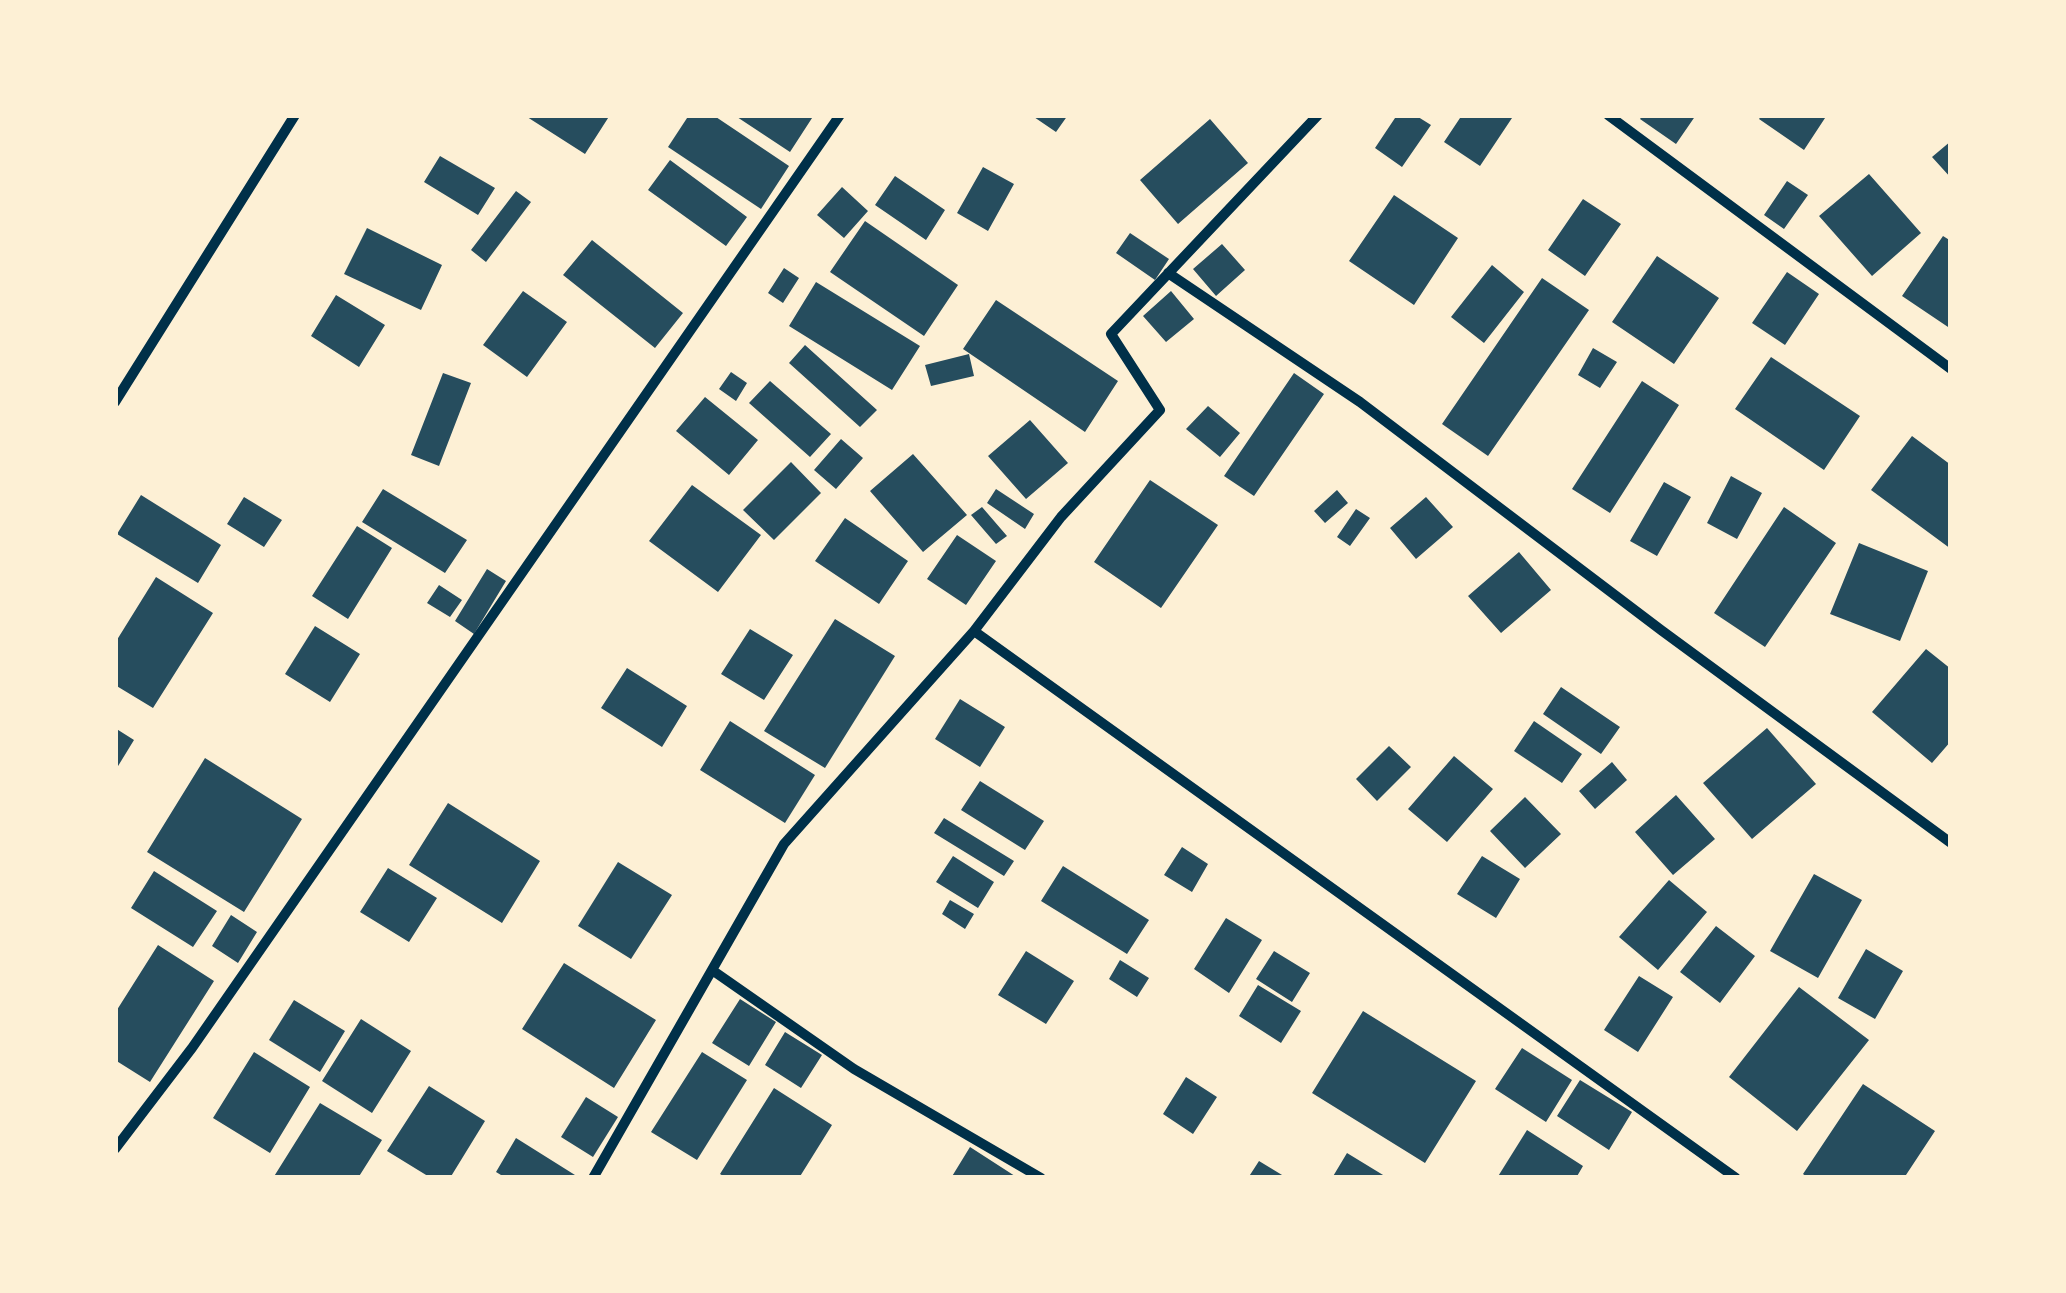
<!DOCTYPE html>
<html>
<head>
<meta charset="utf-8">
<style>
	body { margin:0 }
	#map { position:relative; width:2066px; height:1293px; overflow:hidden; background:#fdf0d5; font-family:"Roboto Serif",serif }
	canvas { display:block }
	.frame { position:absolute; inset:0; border:118px solid #fdf0d5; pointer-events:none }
</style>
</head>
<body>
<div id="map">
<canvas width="2066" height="1293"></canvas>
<div class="frame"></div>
</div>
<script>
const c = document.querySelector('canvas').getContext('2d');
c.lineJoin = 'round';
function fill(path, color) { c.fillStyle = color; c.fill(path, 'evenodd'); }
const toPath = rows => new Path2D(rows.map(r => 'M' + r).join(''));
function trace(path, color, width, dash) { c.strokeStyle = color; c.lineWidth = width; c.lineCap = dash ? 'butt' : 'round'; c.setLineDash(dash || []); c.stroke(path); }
fill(toPath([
	[524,115,610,115,585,154],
	[689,115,713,115,789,166,761,209,668,147],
	[734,115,814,115,790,152],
	[1031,115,1068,115,1056,132],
	[1397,115,1415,115,1431,125,1402,167,1375,148],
	[1462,115,1514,115,1480,166,1444,142],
	[1643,115,1696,115,1676,144,1640,119],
	[1762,115,1827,115,1804,150,1759,119],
	[1210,119,1248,163,1178,224,1140,180],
	[1951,141,1951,178,1932,157],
	[440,156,495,188,478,215,424,182],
	[670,160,747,217,726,246,648,190],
	[983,167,1014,184,988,231,957,213],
	[1869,174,1921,233,1872,276,1819,216],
	[895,176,945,210,926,240,875,205],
	[1787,181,1808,195,1784,229,1764,215],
	[842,187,868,211,844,238,817,215],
	[516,191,531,202,486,262,471,250],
	[1394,195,1458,238,1414,305,1349,261],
	[1583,199,1621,224,1585,276,1548,250],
	[865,221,958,285,924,336,830,272],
	[367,228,442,265,421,310,344,274],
	[1130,233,1169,259,1155,280,1116,253],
	[1943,236,1951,241,1951,329,1902,296],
	[592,240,683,313,655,348,563,275],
	[1222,244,1245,270,1216,296,1193,269],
	[1657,256,1719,298,1674,364,1612,322],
	[1492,265,1524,292,1484,343,1451,317],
	[784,268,799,278,783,303,768,293],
	[1787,272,1819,294,1785,345,1752,323],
	[1542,278,1589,310,1488,456,1442,424],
	[816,282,920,346,892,390,789,326],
	[523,291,567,322,527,377,483,345],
	[1171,291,1194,319,1166,342,1143,316],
	[336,295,385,325,359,367,311,336],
	[996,300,1118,381,1085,432,963,349],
	[805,345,877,410,860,427,789,363],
	[1593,348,1617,362,1600,388,1578,375],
	[969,354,974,376,931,386,925,365],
	[1771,357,1860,416,1824,470,1735,409],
	[731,372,747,383,736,401,719,389],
	[443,373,471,383,439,466,411,455],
	[1294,373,1324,394,1254,496,1224,476],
	[770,381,831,434,810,457,749,403],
	[1642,381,1679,405,1610,513,1572,489],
	[705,397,758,440,729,475,676,431],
	[1208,406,1240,433,1220,457,1186,429],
	[1030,420,1068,463,1026,499,988,456],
	[1912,436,1951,465,1951,549,1871,490],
	[841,439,863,458,836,489,814,470],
	[913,454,967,515,923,552,870,491],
	[791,462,821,493,774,540,743,510],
	[1731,476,1762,493,1737,539,1707,523],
	[1150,480,1218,525,1161,608,1094,562],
	[1664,482,1691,497,1657,556,1630,541],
	[692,485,761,535,718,592,649,541],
	[383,489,467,540,445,573,362,522],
	[996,489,1034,514,1025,529,987,503],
	[1337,490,1348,503,1325,523,1314,511],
	[141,495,221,545,198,583,117,534],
	[244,497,282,520,264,547,227,524],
	[1426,497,1453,527,1416,559,1390,528],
	[982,507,1007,536,996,544,971,515],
	[1784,507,1836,543,1765,647,1714,613],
	[1356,509,1370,518,1350,546,1337,537],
	[845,518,908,561,879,604,815,561],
	[357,526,392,548,348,619,312,596],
	[957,535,996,561,966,605,927,579],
	[1859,543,1928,571,1900,641,1830,614],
	[1519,552,1551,590,1501,633,1468,596],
	[487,569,506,581,474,634,455,621],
	[156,577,213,613,153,708,115,685,115,643],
	[439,585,462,600,450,617,427,603],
	[835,619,895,656,825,768,764,731],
	[315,626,360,654,330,702,285,674],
	[750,629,793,655,764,700,721,674],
	[1926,649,1951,669,1951,741,1932,763,1872,712],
	[627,668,687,706,662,747,601,708],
	[1561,687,1620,727,1601,754,1543,714],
	[960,699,1005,727,980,767,935,739],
	[730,721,815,775,785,823,700,770],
	[1534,721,1582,754,1562,783,1514,751],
	[115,728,134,740,115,771],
	[1767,728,1816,784,1752,839,1703,783],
	[1389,746,1411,767,1377,801,1356,779],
	[1454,756,1493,789,1447,842,1408,809],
	[205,758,302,819,244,912,147,852],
	[1612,762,1627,780,1595,809,1579,791],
	[980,781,1044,821,1025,850,961,810],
	[1676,795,1715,839,1673,875,1635,832],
	[1525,797,1561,834,1525,868,1490,831],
	[448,803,540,861,502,923,409,865],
	[944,818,1014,861,1004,876,934,833],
	[1182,847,1208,864,1192,892,1164,875],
	[953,856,994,882,978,908,936,882],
	[1482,856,1520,879,1496,918,1457,894],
	[618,862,672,895,631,959,578,926],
	[1063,866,1149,920,1127,954,1041,901],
	[388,868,437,898,409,942,360,912],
	[154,871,217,911,193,947,131,908],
	[1814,874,1862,900,1818,978,1770,951],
	[1669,880,1707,912,1658,970,1619,937],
	[950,900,974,914,965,929,942,914],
	[231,915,257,932,238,963,212,946],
	[1226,918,1262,940,1229,993,1194,969],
	[1716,926,1755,956,1720,1003,1680,972],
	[158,945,214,981,150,1082,115,1060,115,1013],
	[1866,949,1903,971,1875,1019,1838,998],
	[1026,951,1074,981,1046,1024,998,995],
	[1274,951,1310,973,1292,1002,1256,979],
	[1120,960,1149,978,1137,997,1109,979],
	[564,963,656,1020,614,1088,522,1029],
	[1639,976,1673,997,1638,1052,1604,1030],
	[1258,985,1301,1011,1281,1043,1239,1016],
	[1799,987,1869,1040,1797,1131,1729,1077],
	[740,999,776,1022,749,1066,712,1043],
	[294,1000,345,1031,320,1072,269,1040],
	[1363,1011,1476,1081,1425,1163,1312,1093],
	[361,1019,411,1051,372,1113,322,1081],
	[785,1032,822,1055,801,1088,765,1065],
	[1522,1048,1572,1080,1546,1122,1495,1089],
	[254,1052,310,1087,270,1153,213,1118],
	[702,1052,747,1080,697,1160,651,1132],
	[1186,1077,1217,1097,1193,1134,1163,1114],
	[1580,1080,1632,1112,1609,1150,1557,1116],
	[1863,1084,1935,1131,1904,1178,1808,1178,1803,1174],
	[429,1086,485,1121,450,1178,431,1178,387,1151],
	[774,1088,832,1125,799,1178,726,1178,720,1174],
	[586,1097,618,1117,593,1157,561,1137],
	[320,1103,382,1140,358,1178,273,1178],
	[1527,1130,1583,1166,1576,1178,1497,1178],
	[516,1138,575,1175,573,1178,506,1178,496,1172],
	[970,1147,1018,1178,951,1178],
	[1347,1153,1388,1178,1332,1178],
	[1259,1161,1287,1178,1248,1178]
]), '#264d5e');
trace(toPath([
	[1608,115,1951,369],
	[1168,273,1360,402,1661,630,1951,843],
	[115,402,295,115],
	[974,631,1736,1178],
	[712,970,854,1069,1041,1178],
	[115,1149,192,1048,840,115],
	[593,1178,784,844,974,631,1061,517,1160,410,1111,334,1318,115]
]), '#003049', 10);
</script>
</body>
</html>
